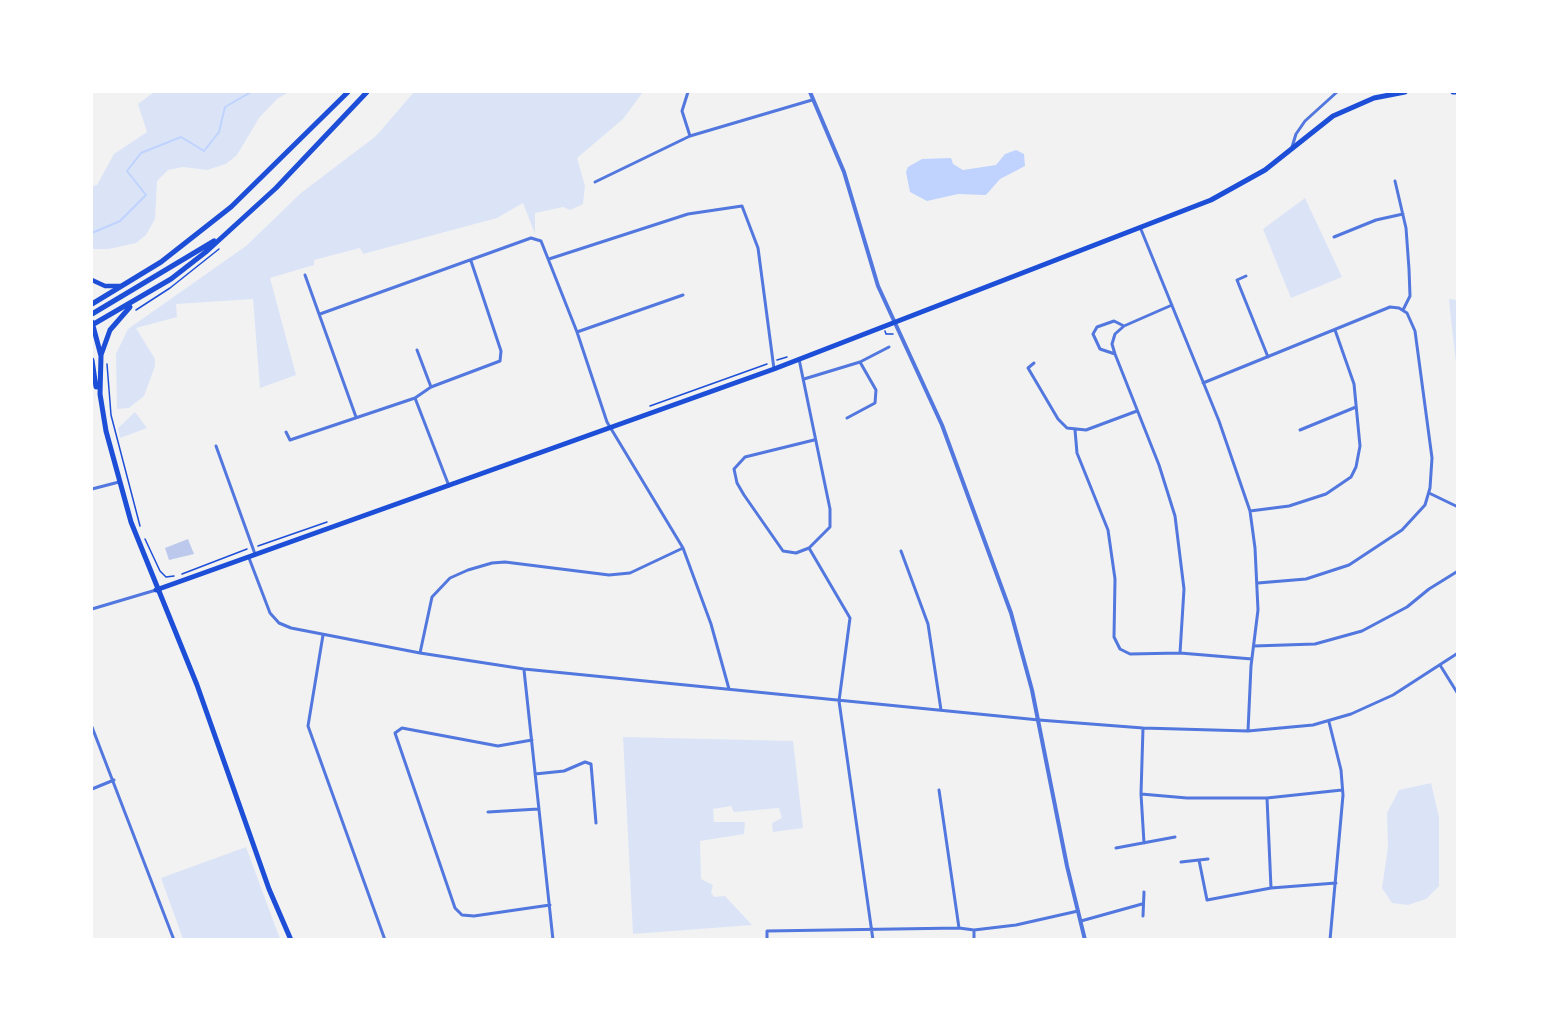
<!DOCTYPE html>
<html>
<head>
<meta charset="utf-8">
<style>
	body { margin:0 }
	#map { position:relative; width:1549px; height:1031px; overflow:hidden; background:#f2f2f2; font-family:"Space Grotesk",sans-serif }
	canvas { display:block }
	.frame { position:absolute; inset:0; border:93px solid #fff; pointer-events:none }
</style>
</head>
<body>
<div id="map">
<canvas width="1549" height="1031"></canvas>
<div class="frame"></div>
</div>
<script>
const c = document.querySelector('canvas').getContext('2d');
c.lineJoin = 'round';
function fill(path, color) { c.fillStyle = color; c.fill(path, 'evenodd'); }
const toPath = rows => new Path2D(rows.map(r => 'M' + r).join(''));
function trace(path, color, width, dash) { c.strokeStyle = color; c.lineWidth = width; c.lineCap = dash ? 'butt' : 'round'; c.setLineDash(dash || []); c.stroke(path); }
fill(toPath([
	[154,92,289,92,277,99,259,118,237,155,226,164,207,170,183,167,168,170,157,181,155,219,146,235,136,243,109,249,92,249,92,186,97,185,114,154,147,132,138,104],
	[414,92,643,92,623,119,577,158,585,186,583,204,570,210,563,207,535,213,535,234,523,203,497,218,363,254,360,248,314,260,314,265,270,278,296,375,260,388,253,299,176,304,177,317,136,328,155,359,155,366,144,396,129,408,117,409,116,354,128,329,246,246,301,193,376,136],
	[1305,198,1342,277,1291,298,1263,229],
	[1449,299,1457,300,1457,371,1451,319],
	[135,412,147,428,120,438,118,428],
	[623,737,793,741,803,828,773,832,772,823,782,818,779,808,734,812,731,806,713,809,714,822,745,822,744,834,700,841,701,879,713,885,711,892,714,897,725,896,752,925,633,934],
	[1431,783,1439,817,1439,886,1426,899,1408,905,1392,903,1382,888,1388,847,1387,813,1399,790],
	[246,847,280,939,183,939,161,878]
]), '#dbe4f7');
fill(toPath([
	[1016,150,1024,154,1025,166,1000,179,986,195,958,194,927,201,910,192,906,172,908,167,922,159,951,158,953,164,963,170,996,165,1005,154]
]), '#bfd3fe');
trace(toPath([
	[92,233,120,221,146,195,127,171,141,153,181,137,204,151,219,132,225,107,251,92]
]), '#bfd3fe', 2);
fill(toPath([
	[188,539,194,554,169,560,165,548]
]), '#bdc9ec');
trace(toPath([
	[136,310,170,288,219,249],
	[885,331,886,334,893,334],
	[777,360,787,357],
	[107,364,111,415,140,526],
	[650,406,767,364],
	[145,539,160,571,166,577,174,576],
	[258,546,327,522],
	[182,574,247,549]
]), '#1d4ed8', 1.5);
trace(toPath([
	[688,92,682,111,690,136],
	[1292,147,1296,134,1305,121,1337,92],
	[1395,181,1406,228,1409,269,1410,296,1403,310],
	[595,182,690,136,812,100],
	[1140,227,1219,421,1250,511,1255,548,1258,610,1251,666,1248,731],
	[1334,237,1376,220,1403,214],
	[549,259,688,214,742,206,758,248,774,369],
	[305,275,356,417],
	[1246,276,1237,280,1268,357],
	[1172,305,1124,326,1114,321,1097,327,1093,334,1100,349,1115,354,1159,465,1175,516,1184,589,1180,653],
	[320,314,531,238,541,241,577,332,607,422,683,548,711,624,729,689],
	[577,332,683,295],
	[417,350,431,387],
	[1115,354,1112,344,1115,334,1124,326],
	[799,359,830,509,830,527,809,548,850,618,839,701,873,940],
	[1034,363,1028,368,1058,419,1067,428,1086,430,1137,411],
	[804,379,860,362,889,347],
	[1203,383,1390,307,1399,308,1407,313,1415,331,1432,458,1430,488,1425,505,1402,530,1349,565,1306,579,1258,583],
	[415,398,449,486],
	[847,418,875,403,876,390,860,362],
	[1075,430,1077,453,1108,530,1115,579,1114,637,1120,649,1130,654,1180,653,1252,659],
	[1300,430,1356,407],
	[286,432,290,440,415,398,431,387,500,361,501,351,471,261],
	[216,446,255,554],
	[92,489,119,482],
	[1429,493,1458,507],
	[1250,511,1289,506,1326,494,1351,477,1356,467,1360,446,1354,384,1335,330],
	[809,548,796,553,783,551,744,495,737,483,734,469,745,457,814,440],
	[901,551,928,624,941,710],
	[249,558,270,613,279,623,291,628,420,653,524,669,1039,720,1143,728,1248,731,1313,725,1351,714,1393,695,1458,653],
	[92,609,156,590],
	[323,635,308,726,385,940],
	[1254,646,1315,644,1362,631,1407,607,1429,589,1458,571],
	[420,653,432,597,450,578,468,570,492,563,505,562,609,575,630,573,683,548],
	[1440,665,1458,694],
	[524,670,553,940],
	[1329,722,1341,770,1343,795,1330,940],
	[92,727,174,940],
	[1143,728,1141,794,1144,843],
	[532,740,498,746,402,728,395,733,455,908,462,915,474,916,550,905],
	[535,774,564,771,585,762,591,764,596,823],
	[92,789,114,780],
	[939,790,959,928],
	[1141,794,1187,798,1267,798,1342,790],
	[1267,798,1271,888],
	[488,812,538,809],
	[1116,848,1175,837],
	[1199,860,1208,859],
	[1181,862,1199,860,1207,900,1271,888,1336,883],
	[1143,916,1144,892],
	[1081,921,1142,904],
	[767,940,767,931,959,928,974,930,1016,925,1078,911],
	[974,940,974,930]
]), '#5277de', 3);
trace(toPath([
	[810,92,844,172,878,286,942,425,1011,613,1032,690,1067,866,1085,940]
]), '#5277de', 4);
trace(toPath([
	[92,280,105,286,120,286]
]), '#1d4ed8', 4.5);
trace(toPath([
	[1453,92,1458,92],
	[156,590,774,369,1211,200,1265,170,1333,116,1374,98,1405,92]
]), '#1d4ed8', 5);
trace(toPath([
	[92,304,161,262,231,207,348,92],
	[92,314,214,241],
	[92,322,101,356,100,394,106,431,131,522,197,685,269,889,291,940],
	[92,325,171,279,207,251,276,188,367,92],
	[101,355,110,330,130,307],
	[92,360,96,387]
]), '#1d4ed8', 5);
</script>
</body>
</html>
